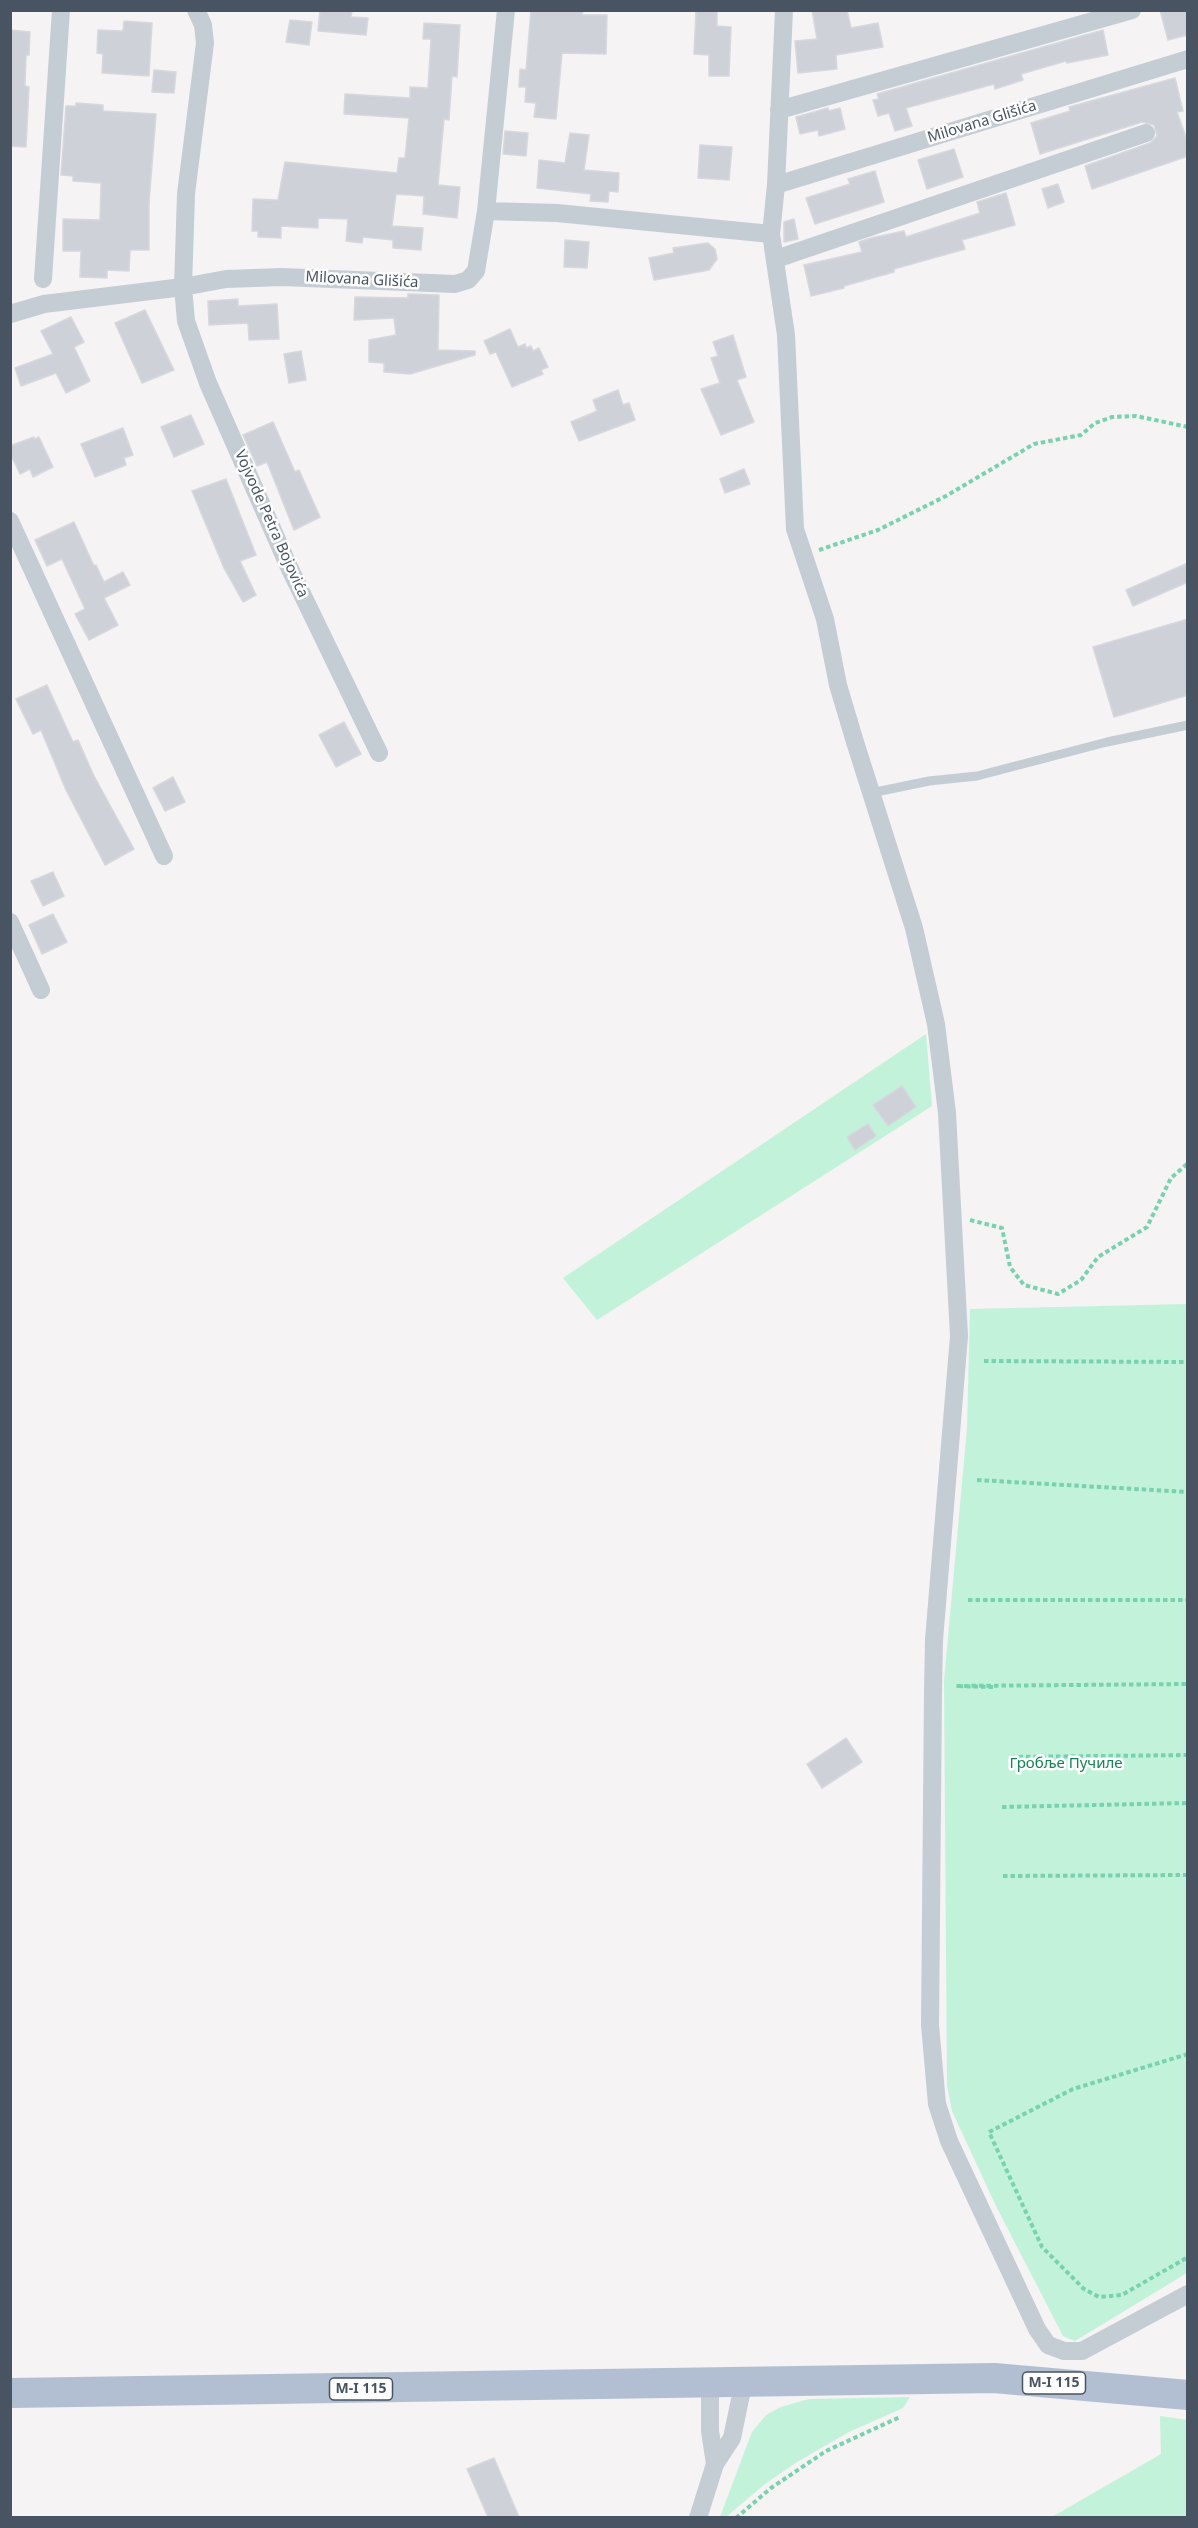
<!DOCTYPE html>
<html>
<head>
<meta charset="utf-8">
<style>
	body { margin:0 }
	#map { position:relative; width:1198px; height:2528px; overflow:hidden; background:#f5f3f3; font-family:"Noto Sans",sans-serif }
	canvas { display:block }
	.frame { position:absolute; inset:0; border:12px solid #495462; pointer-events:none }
</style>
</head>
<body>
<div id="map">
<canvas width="1198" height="2528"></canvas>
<div class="frame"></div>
</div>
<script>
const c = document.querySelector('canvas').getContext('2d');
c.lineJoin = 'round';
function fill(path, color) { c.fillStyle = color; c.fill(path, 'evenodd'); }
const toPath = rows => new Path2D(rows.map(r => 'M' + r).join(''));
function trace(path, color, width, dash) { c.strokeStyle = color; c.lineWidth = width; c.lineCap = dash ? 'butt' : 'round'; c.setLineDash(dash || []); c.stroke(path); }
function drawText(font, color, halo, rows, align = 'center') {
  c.font = font + ' "Noto Sans",sans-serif'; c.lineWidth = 5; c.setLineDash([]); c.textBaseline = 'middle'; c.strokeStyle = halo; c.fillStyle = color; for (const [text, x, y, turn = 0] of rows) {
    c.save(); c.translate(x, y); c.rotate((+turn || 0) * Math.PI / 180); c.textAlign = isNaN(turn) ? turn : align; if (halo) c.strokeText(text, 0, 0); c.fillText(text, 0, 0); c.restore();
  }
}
fill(toPath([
	[926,1034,932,1106,597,1320,563,1278],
	[1187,1304,1187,2273,1075,2341,1063,2336,995,2204,952,2111,947,2085,944,1681,967,1428,970,1309],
	[910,2397,903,2408,849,2432,797,2462,765,2484,726,2517,720,2517,752,2432,766,2415,781,2407,809,2399],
	[1160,2416,1187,2420,1187,2517,1052,2517,1161,2454]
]), '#c2f2d9');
const building = toPath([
	[320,10,352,10,351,17,368,18,366,35,318,31,320,10],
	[531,10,583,10,582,15,607,15,606,54,562,53,556,119,534,117,536,103,525,102,526,87,519,87,520,69,526,70,531,10],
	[696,10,717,10,717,26,731,27,729,76,709,76,709,55,694,54,696,10],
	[812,10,847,10,851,28,878,23,883,47,836,55,837,69,798,73,795,41,817,39,812,10],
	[1160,10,1188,10,1188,35,1168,40,1160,10],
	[290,20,312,22,309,45,286,42,290,20],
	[124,21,152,23,149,76,102,73,103,54,97,53,98,30,123,31,124,21],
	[424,23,460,25,457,77,452,76,449,120,444,119,438,185,460,187,457,218,423,214,424,196,396,194,392,226,423,228,421,250,393,248,393,240,363,237,362,243,346,241,348,219,318,218,318,228,281,226,281,238,258,237,258,231,252,231,253,199,278,200,285,162,397,173,399,158,405,158,409,118,344,114,345,94,410,98,410,87,428,88,431,39,423,39,424,23],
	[10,30,30,32,29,55,26,55,25,86,29,87,26,147,10,146,10,30],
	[1103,30,1108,55,1067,63,1066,61,1021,74,1023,80,995,89,994,84,906,108,912,126,895,131,889,113,878,116,873,100,879,99,877,94,1103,30],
	[154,70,176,72,174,93,152,92,154,70],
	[1175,78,1183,111,1177,112,1188,143,1188,156,1092,189,1085,166,1150,143,1157,136,1154,125,1142,122,1040,154,1031,123,1070,111,1069,107,1175,78],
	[76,103,103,105,103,111,156,114,149,203,149,250,130,250,129,271,107,270,107,278,80,277,81,251,63,251,63,219,100,220,101,183,73,181,73,176,61,175,66,106,76,106,76,103],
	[828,108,829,111,840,108,845,129,819,136,818,130,800,134,796,117,828,108],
	[505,131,528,133,526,156,503,154,505,131],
	[570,133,589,135,584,170,619,173,618,192,609,191,608,202,590,201,591,194,537,188,539,160,565,163,570,133],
	[700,145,732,147,729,180,698,178,700,145],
	[954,149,963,177,927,189,918,160,954,149],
	[875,171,884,202,815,224,806,198,850,184,848,179,875,171],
	[1058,184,1064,202,1048,208,1042,189,1058,184],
	[1006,193,1015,225,962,240,965,249,894,269,894,272,844,286,844,288,811,296,804,265,862,252,859,242,871,238,904,231,906,237,980,213,977,202,1006,193],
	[794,219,798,239,784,242,784,222,794,219],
	[565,240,589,242,587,268,564,267,565,240],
	[708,243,715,249,717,259,709,270,654,280,649,258,674,253,673,248,708,243],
	[408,294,439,295,438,350,475,351,475,355,410,374,384,372,384,363,369,362,369,340,396,335,394,318,354,320,355,297,408,298,408,294],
	[238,299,238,306,277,304,279,339,249,340,248,323,209,325,208,301,238,299],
	[145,310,174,370,142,383,115,323,145,310],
	[71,317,84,342,74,347,90,381,66,393,56,373,21,386,15,368,53,354,41,331,71,317],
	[510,329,518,347,525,344,526,348,531,346,533,351,539,348,548,367,541,370,543,374,512,387,496,352,490,354,484,341,510,329],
	[733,335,746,377,737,380,754,422,721,435,701,389,720,383,711,358,718,356,713,342,733,335],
	[301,351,306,380,289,383,284,354,301,351],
	[618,390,623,405,629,403,635,420,579,441,571,422,597,411,593,400,618,390],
	[191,415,204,444,174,457,161,427,191,415],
	[273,422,295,472,299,470,320,517,294,530,267,462,257,466,243,435,273,422],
	[123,428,133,455,124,458,126,465,95,477,81,444,123,428],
	[34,437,35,439,39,437,53,467,33,477,30,469,20,474,10,453,10,446,34,437],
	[744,469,750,484,725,493,720,479,744,469],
	[226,479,256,555,240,561,256,595,243,602,224,568,192,491,226,479],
	[74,522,94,566,96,565,104,582,123,572,130,585,104,598,118,625,89,640,75,614,85,609,62,559,47,566,35,540,74,522],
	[1188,563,1188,582,1133,606,1126,590,1188,563],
	[1188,619,1188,695,1114,717,1093,647,1188,619],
	[47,685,73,742,78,740,94,776,134,849,105,865,66,790,41,730,33,734,16,699,47,685],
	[344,722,361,754,336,767,319,735,344,722],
	[173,777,185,802,165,811,153,788,173,777],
	[53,872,64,896,43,906,31,881,53,872],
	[53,914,67,942,42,954,29,925,53,914],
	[902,1086,916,1107,888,1126,873,1105,902,1086],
	[868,1124,876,1136,855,1150,847,1137,868,1124],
	[846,1738,862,1762,822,1788,807,1764,846,1738],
	[494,2458,519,2517,488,2517,467,2469,494,2458]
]);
fill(building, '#cfd1d8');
trace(building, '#d7d8de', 1.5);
trace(toPath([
	[819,550,878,530,946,496,1034,444,1081,435,1095,423,1112,417,1136,416,1188,427],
	[970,1220,1002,1228,1010,1267,1024,1285,1058,1294,1081,1280,1098,1257,1147,1227,1171,1178,1188,1163],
	[984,1361,1188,1362],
	[977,1480,1188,1492],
	[968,1600,1188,1600],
	[993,1687,956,1686,1188,1684],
	[1011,1757,1188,1755],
	[1002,1807,1188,1803],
	[1003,1876,1188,1875],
	[1188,2054,1073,2089,989,2132,1042,2247,1084,2289,1099,2297,1122,2295,1188,2257],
	[736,2518,771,2488,826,2451,900,2417]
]), '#78d2af', 4, [4.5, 3]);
trace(toPath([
	[871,793,929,781,977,776,1107,742,1188,725]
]), '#c4ccd4', 9);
trace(toPath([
	[196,10,203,25,205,43,186,194,183,287,186,321,208,383,289,567,379,753],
	[784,10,776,185,771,234,786,335,795,529,825,619,838,685,855,742,914,928,936,1024,947,1113,959,1336,934,1640,933,1692,930,2025,937,2104,949,2141,1037,2329,1048,2345,1064,2351,1082,2351,1188,2294],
	[779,110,1132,10],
	[776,185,1188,59],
	[486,211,506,10],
	[776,259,1146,133],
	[43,279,61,10],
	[10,314,44,304,183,287,226,279,282,277,455,284,468,280,476,271,486,211,557,213,771,234],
	[10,521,164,856],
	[10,922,41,990],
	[710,2381,710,2431,715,2464],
	[698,2518,715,2464,732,2438,744,2380]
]), '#c4ccd4', 18);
trace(toPath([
	[10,2393,994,2378,1188,2395]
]), '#b2bfd2', 30);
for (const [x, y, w] of [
	[1054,2383,63],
	[361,2389,63]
]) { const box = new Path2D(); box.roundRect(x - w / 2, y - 11, w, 22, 4.5); c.fillStyle = '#fff'; c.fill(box); trace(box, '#495462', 1.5); }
drawText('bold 14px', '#495462', null, [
	["M-I 115",1054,2383],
	["M-I 115",361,2389]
]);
drawText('15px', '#495462', '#fff', [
	["Milovana Glišića",982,122,-17],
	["Milovana Glišića",362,280,3],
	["Vojvode Petra Bojovića",271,524,66]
]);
drawText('15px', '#148356', '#fff', [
	["Гробље Пучиле",1066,1764]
]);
</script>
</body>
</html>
